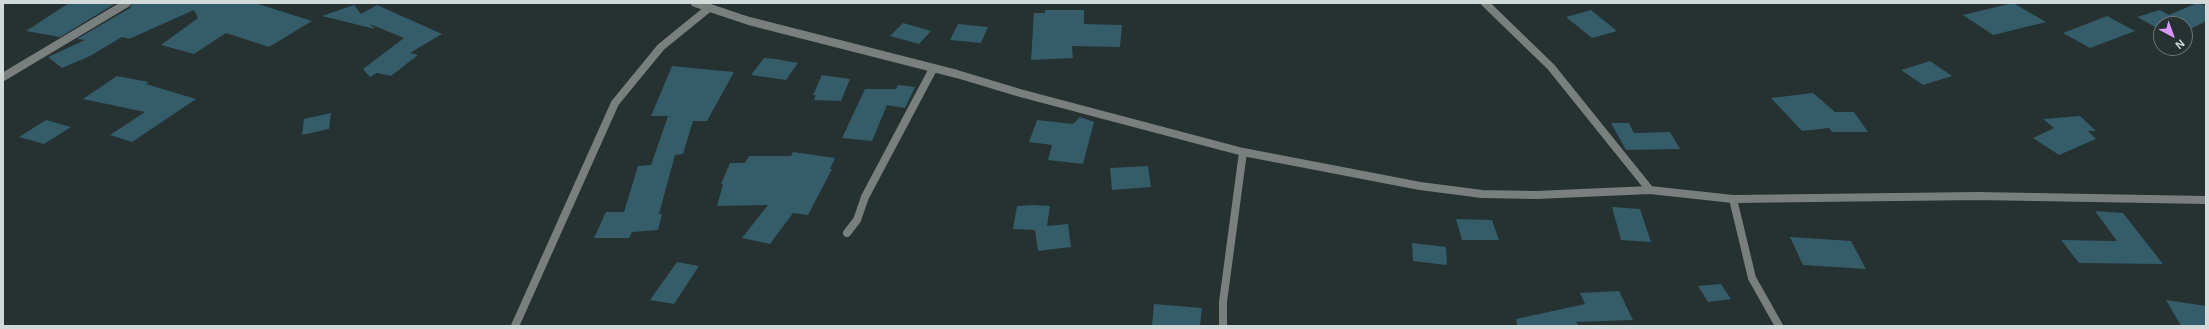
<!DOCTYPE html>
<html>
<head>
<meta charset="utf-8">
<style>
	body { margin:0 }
	#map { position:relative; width:2209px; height:329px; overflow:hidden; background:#263132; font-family:Arial,sans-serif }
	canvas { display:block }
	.frame { position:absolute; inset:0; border:4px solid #d2d9d9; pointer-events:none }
	.north { position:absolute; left:2153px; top:16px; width:40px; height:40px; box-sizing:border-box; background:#263132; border:1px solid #6b7475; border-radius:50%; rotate:139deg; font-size:11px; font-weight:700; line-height:16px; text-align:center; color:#d2d9d9 }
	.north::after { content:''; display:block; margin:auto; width:14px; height:18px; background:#d99af7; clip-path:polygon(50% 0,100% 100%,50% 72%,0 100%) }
</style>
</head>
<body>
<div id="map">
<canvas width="2209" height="329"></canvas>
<div class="frame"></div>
<div class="north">N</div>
</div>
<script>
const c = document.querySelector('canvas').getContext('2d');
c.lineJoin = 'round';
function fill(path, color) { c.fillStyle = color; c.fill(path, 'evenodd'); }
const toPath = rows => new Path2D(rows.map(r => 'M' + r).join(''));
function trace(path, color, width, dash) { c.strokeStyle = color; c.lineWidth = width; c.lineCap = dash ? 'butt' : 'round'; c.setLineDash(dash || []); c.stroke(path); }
fill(toPath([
	[69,3,116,3,60,37,26,31],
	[132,3,255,3,312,21,269,47,226,33,194,54,161,45,198,18,194,10,129,39,122,37,90,56,62,68,48,57,85,40,77,39,130,8],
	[2013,3,2046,22,1993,35,1963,15],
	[2197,3,2206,6,2206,21,2185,32,2185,24,2161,24,2161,30,2137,17,2160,10,2169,15],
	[354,5,361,14,377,5,442,34,410,53,418,55,391,76,377,73,370,77,363,69,404,38,370,24,375,29,322,16],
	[1045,10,1084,10,1084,24,1122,25,1120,47,1072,46,1073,58,1031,60,1034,13,1045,13],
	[1591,10,1617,31,1592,38,1566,17],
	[2107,16,2135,31,2090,48,2063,33],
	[903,23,931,31,919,44,890,36],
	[958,24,988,27,981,43,950,40],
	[764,58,776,59,798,63,786,80,751,75],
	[1930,61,1952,76,1923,85,1901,70],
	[672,66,734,72,707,121,693,121,683,154,675,155,659,214,662,214,658,230,632,232,629,238,594,238,606,212,624,212,638,166,651,165,668,116,651,116],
	[822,75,850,79,841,101,814,100,816,95,813,95],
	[117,76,149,82,146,84,196,99,132,142,110,135,145,112,83,99],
	[898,85,915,87,905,108,887,105,872,141,842,138,865,89,896,89],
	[1813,93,1835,112,1854,112,1868,132,1832,132,1829,128,1802,131,1771,98],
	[331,113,329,129,302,135,304,119],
	[2080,116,2096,131,2088,131,2096,139,2059,155,2033,138,2054,128,2043,119],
	[1080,117,1094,122,1083,164,1048,160,1052,145,1029,142,1037,120,1073,124],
	[46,120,71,127,44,144,19,137],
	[1611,123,1629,123,1634,133,1670,132,1680,149,1626,150],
	[793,152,835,158,830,169,832,169,808,215,793,213,770,244,742,238,768,205,717,206,723,184,721,184,730,163,745,163,749,156,791,156],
	[1148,166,1151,187,1112,190,1110,168],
	[1033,205,1050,206,1047,226,1068,224,1071,247,1038,251,1035,230,1013,229,1017,206],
	[1612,207,1640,209,1651,242,1621,240],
	[2095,211,2123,213,2163,264,2079,263,2061,240,2117,241],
	[1456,219,1492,220,1499,240,1462,240],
	[1790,237,1851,241,1866,269,1803,265],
	[1412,243,1446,247,1447,265,1413,261],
	[677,262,699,266,674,304,650,300],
	[1721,284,1731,299,1708,302,1698,286],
	[1619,291,1633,320,1576,322,1579,326,1517,326,1516,319,1585,304,1580,293],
	[2166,300,2206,306,2206,326,2181,326],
	[1154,304,1202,308,1200,326,1152,326]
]), '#345c69');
trace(toPath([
	[695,3,749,21,957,74,1020,93,1243,152,1420,186,1482,194,1536,195,1650,190,1733,199,1978,196,2206,200],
	[1485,3,1551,67,1650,190],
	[3,77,127,3],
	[1733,199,1752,278,1779,326],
	[847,233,857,220,865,197,933,69],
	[515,326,615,103,661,47,709,8],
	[1223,326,1223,302,1243,152]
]), '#797f7d', 8);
</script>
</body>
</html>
